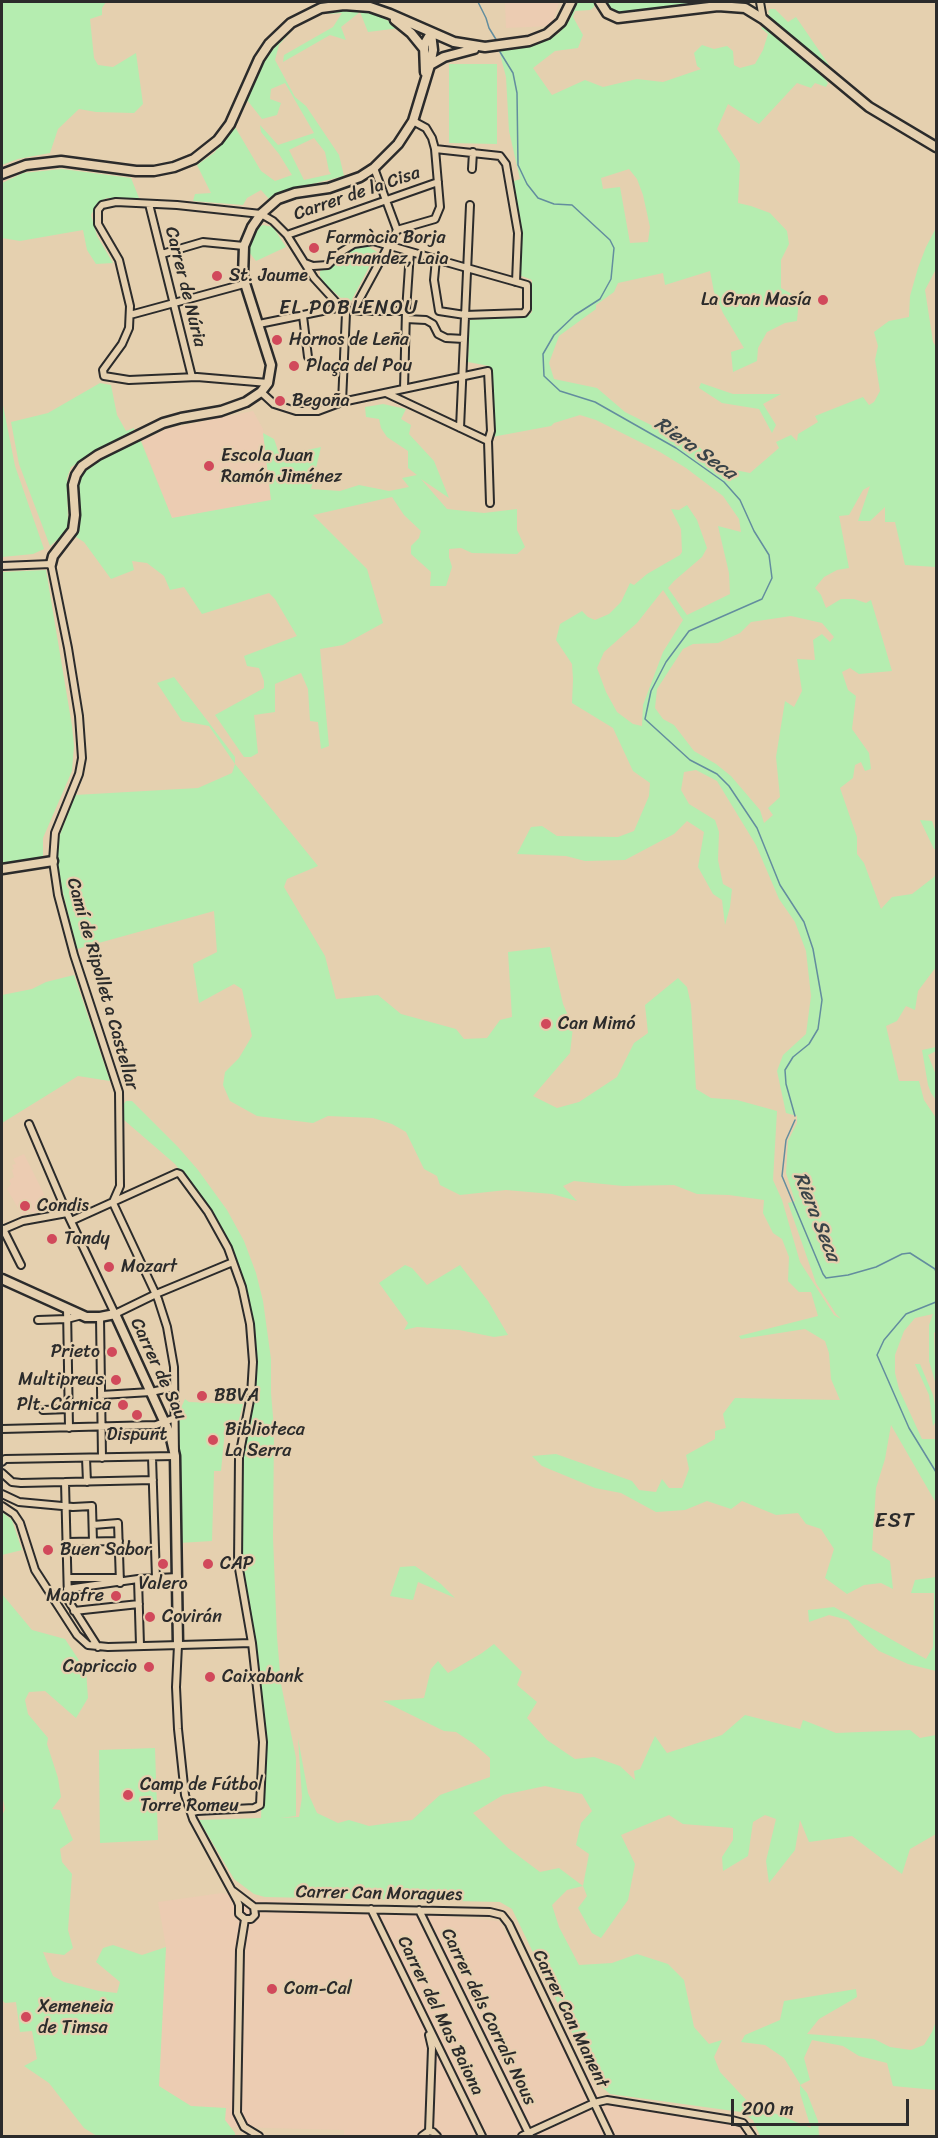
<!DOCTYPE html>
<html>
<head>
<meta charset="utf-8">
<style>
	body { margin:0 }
	#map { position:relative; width:938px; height:2138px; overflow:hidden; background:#e5d0af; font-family:Sriracha,sans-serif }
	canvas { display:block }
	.frame { position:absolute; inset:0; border:3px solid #2b2b2b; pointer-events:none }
	.scale { position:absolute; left:731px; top:2099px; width:178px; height:27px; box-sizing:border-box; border:3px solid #2b2b2b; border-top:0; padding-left:8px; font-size:18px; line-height:21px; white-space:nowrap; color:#2b2b2b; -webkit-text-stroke:4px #e5d0af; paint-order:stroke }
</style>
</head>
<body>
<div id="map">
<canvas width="938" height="2138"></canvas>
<div class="frame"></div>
<div class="scale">200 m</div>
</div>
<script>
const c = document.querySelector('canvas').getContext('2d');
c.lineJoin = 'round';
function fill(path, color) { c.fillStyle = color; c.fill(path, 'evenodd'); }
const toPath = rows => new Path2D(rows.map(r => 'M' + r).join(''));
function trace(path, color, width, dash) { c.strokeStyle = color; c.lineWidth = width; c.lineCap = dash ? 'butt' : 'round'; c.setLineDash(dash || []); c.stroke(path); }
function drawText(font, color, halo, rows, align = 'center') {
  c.font = font + ' Sriracha,sans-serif'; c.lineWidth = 4.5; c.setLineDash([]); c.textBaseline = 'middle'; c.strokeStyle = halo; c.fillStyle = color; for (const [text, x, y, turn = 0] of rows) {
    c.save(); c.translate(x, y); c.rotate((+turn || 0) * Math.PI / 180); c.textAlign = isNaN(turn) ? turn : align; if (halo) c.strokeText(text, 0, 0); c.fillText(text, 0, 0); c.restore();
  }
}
fill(toPath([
	[505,2,559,2,552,26,506,28],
	[253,411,263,429,271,501,172,518,142,441,167,429],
	[24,1154,44,1194,43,1197,46,1204,38,1208,37,1213,31,1212,22,1215,7,1189,11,1184,9,1180,14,1177,12,1170,14,1169,12,1165,16,1164,13,1159],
	[222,1893,250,1898,499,1921,600,2097,749,2124,755,2136,344,2136,344,2130,230,2127,225,2120,226,2108,191,2106,159,2086,166,1947,158,1902]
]), '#ecccb2');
fill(toPath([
	[2,2,106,2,102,8,102,15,90,19,94,58,98,65,113,67,136,53,143,104,134,113,96,112,79,109,58,129,50,153,18,159,2,165],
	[576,2,594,2,594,7,590,10,575,11,573,17,583,35,578,48,555,51,533,68,552,95,585,80,603,87,637,79,663,82,701,69,697,66,694,53,702,45,714,49,727,46,733,51,734,65,740,68,755,64,763,50,768,34,761,28,764,25,821,74,828,83,826,87,815,83,811,88,797,83,759,124,728,104,717,129,740,164,738,203,751,206,770,213,787,231,789,244,781,260,781,288,799,298,797,321,785,323,767,332,758,348,757,361,733,372,731,352,744,348,723,313,714,292,710,271,665,285,663,273,618,283,614,292,596,305,596,309,559,336,549,363,554,379,597,388,625,412,659,429,666,438,681,437,697,445,720,467,750,473,779,448,776,442,791,435,797,441,798,434,818,422,815,416,863,397,869,405,874,402,880,391,875,360,878,346,874,332,889,321,909,317,910,296,918,268,926,247,936,228,936,269,925,290,933,342,936,347,936,567,905,565,895,522,885,522,885,507,870,521,858,521,870,486,863,490,849,515,839,516,849,568,837,570,824,577,815,588,821,595,826,608,841,599,854,599,866,603,871,600,892,671,859,674,850,668,842,672,848,690,856,696,852,729,869,753,871,769,865,771,861,762,855,765,853,778,840,788,857,837,857,854,864,863,881,909,892,897,912,894,934,877,936,873,936,967,918,991,915,1010,906,1006,897,1021,886,1026,899,1081,919,1081,924,1100,936,1118,936,1331,934,1333,936,1385,929,1361,929,1325,933,1314,915,1318,904,1331,895,1355,895,1373,899,1389,922,1439,936,1439,936,1503,891,1425,885,1459,876,1488,872,1550,890,1561,893,1589,881,1583,864,1585,847,1594,825,1578,834,1549,821,1529,806,1524,798,1513,776,1515,742,1501,731,1509,707,1501,685,1510,656,1512,621,1493,595,1488,542,1466,532,1456,556,1454,632,1481,639,1490,656,1492,662,1479,669,1488,682,1488,689,1469,686,1455,715,1439,715,1431,726,1428,723,1414,735,1398,840,1400,831,1379,829,1353,825,1341,805,1329,741,1339,739,1336,818,1316,811,1292,799,1292,788,1281,789,1257,782,1239,773,1233,763,1213,764,1200,729,1195,697,1194,674,1185,623,1186,574,1181,563,1186,577,1201,552,1194,506,1190,460,1195,440,1185,437,1176,424,1169,406,1132,392,1124,373,1118,328,1116,313,1123,257,1116,230,1101,223,1085,225,1072,239,1058,252,1036,242,989,234,984,199,1003,193,964,217,952,214,911,77,949,57,868,58,840,75,795,198,788,232,773,235,764,209,726,182,721,157,683,174,677,235,757,235,764,318,866,287,879,284,887,325,956,336,999,378,995,401,1014,456,1029,464,1039,487,1038,500,1020,512,1017,508,952,550,947,563,1004,573,1027,570,1053,533,1096,557,1108,579,1102,617,1077,634,1043,648,1033,645,1005,678,978,687,987,691,1005,696,1089,711,1098,737,1100,777,1111,773,1180,782,1200,800,1262,834,1315,841,1319,836,1314,816,1283,788,1203,795,1201,786,1173,788,1141,797,1123,797,1116,786,1113,777,1071,783,1055,806,1034,811,996,806,951,795,922,779,899,756,845,717,781,696,770,684,772,681,790,689,804,715,820,719,832,718,860,723,884,732,889,730,907,725,925,722,900,713,894,698,867,704,832,687,821,674,834,625,860,585,861,566,856,517,854,531,827,542,826,557,836,618,837,634,831,649,796,650,783,633,771,613,728,572,703,573,679,572,664,556,640,560,624,582,611,588,617,595,620,609,614,621,602,630,583,634,585,647,574,680,555,682,552,681,529,671,509,679,510,687,505,697,520,707,548,702,557,674,581,668,588,687,615,730,594,729,573,718,526,741,532,739,519,723,496,686,468,660,452,596,420,580,415,554,423,551,426,492,437,489,366,468,362,470,320,528,316,532,312,532,280,519,275,520,240,512,182,520,179,509,131,506,77,499,50,537,43,558,34,569,21],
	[629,169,637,179,643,195,650,227,648,242,630,243,620,187,603,189,601,178],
	[663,590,683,620,663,652,643,705,642,726,633,724,617,712,606,692,597,668,604,652,637,623],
	[791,616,822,623,834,637,830,642,822,634,813,640,815,660,797,659,802,691,794,707,785,701,776,757,780,797,768,808,773,815,764,823,760,810,731,776,716,764,694,751,674,725,663,719,655,708,657,689,683,649,693,644,718,643,740,633,751,622],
	[604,2,732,2,626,15,610,10],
	[770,9,775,9,788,22,796,17,829,65,830,71,767,16,770,13,768,12],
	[355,10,377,14,400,28,368,32,360,12,341,27,346,40,330,35,283,62,284,55,333,27,342,13,327,14,338,11],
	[295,27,279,45,275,60,295,97,306,106,339,155,344,176,280,192,269,199,261,190,247,198,243,205,193,201,195,194,211,193,197,165,214,153,235,127,261,171,275,181,292,175,279,154,261,132,260,125,278,145,314,133,285,83,271,89,270,99,281,103,277,115,262,119,247,100,263,63,278,41],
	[314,138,325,152,329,171,331,174,304,180,289,150],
	[449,64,497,64,497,144,449,143],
	[62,169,131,178,139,198,107,198,98,202,91,215,97,236,113,263,96,264,87,250,83,230,20,241,2,238,2,183,23,173],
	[263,225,273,227,286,247,256,261,249,252,255,229],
	[357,247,369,247,377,252,349,305,325,284,320,276,320,271,330,267,342,254],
	[100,383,111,385,117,415,126,431,134,428,134,430,71,467,67,478,68,526,64,534,50,546,19,464,11,422,48,413],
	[701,383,733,394,781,394,763,404,776,425,772,433,759,409,722,403,699,388],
	[2,400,15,466,44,549,33,554,2,557],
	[383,404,406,409,401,419,411,425,409,434,434,461,449,498,421,479,447,509,484,513,517,509,517,530,525,547,517,554,472,553,461,548,449,549,449,557,452,567,446,586,430,586,431,572,411,554,411,546,419,538,421,531,404,515,392,497,313,515,367,569,383,623,343,645,320,649,329,746,321,749,318,722,310,721,308,689,301,673,275,684,275,712,254,715,258,753,251,757,244,757,215,715,264,688,264,681,259,668,247,666,244,656,297,636,275,599,269,593,202,614,184,587,170,590,164,576,147,563,132,561,134,570,111,579,84,542,76,537,79,518,77,487,80,474,90,464,140,439,172,518,271,500,263,433,274,439,280,456,321,447,311,489,340,491,359,485,389,491,409,487,402,478,417,475,408,468,408,451,387,437,381,428,379,419,366,417,365,407],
	[46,570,72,726,74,746,72,771,43,838,43,858,2,864,2,572],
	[920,820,932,821,936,833,936,849,934,849],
	[74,975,110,1081,78,1076,2,1123,2,995,32,989,46,982],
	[936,1047,936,1051,928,1055,936,1075,936,1100,931,1093,928,1085,922,1050],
	[126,1101,132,1101,178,1147,198,1170,227,1210,244,1241,256,1273,263,1301,271,1359,271,1393,274,1428,273,1538,277,1637,281,1684,296,1758,296,1816,280,1818,299,1817,302,1797,298,1738,308,1793,317,1813,338,1823,349,1820,369,1826,412,1820,440,1795,490,1777,490,1758,474,1744,456,1732,444,1731,383,1701,424,1698,431,1669,438,1661,448,1673,482,1653,494,1644,522,1672,517,1685,537,1702,527,1718,547,1740,575,1759,594,1757,620,1766,635,1780,634,1771,640,1769,655,1736,667,1753,722,1735,745,1715,800,1729,803,1720,836,1733,910,1730,920,1738,936,1735,936,1834,910,1849,902,1874,852,1836,809,1842,800,1820,795,1850,769,1883,766,1861,776,1819,765,1815,753,1822,748,1856,723,1871,722,1857,733,1840,733,1828,683,1824,669,1815,621,1835,635,1864,628,1900,601,1938,592,1933,578,1908,587,1896,583,1886,567,1890,552,1905,559,1927,579,1965,612,1963,637,1954,668,1964,684,1980,694,2027,709,2044,722,2040,714,2057,720,2072,749,2103,811,2128,800,2093,800,2084,784,2058,765,2045,741,2042,745,2035,780,2020,784,2001,856,1989,857,1997,819,2019,807,2034,874,2039,890,2047,911,2050,924,2045,932,2032,936,2021,936,2090,893,2086,887,2063,859,2056,843,2046,812,2040,804,2058,810,2080,800,2085,807,2093,818,2121,819,2136,760,2136,753,2120,741,2112,610,2094,596,2082,512,1909,500,1902,265,1897,254,1894,234,1879,199,1820,261,1818,263,1744,241,1573,240,1528,244,1451,254,1392,256,1336,250,1304,230,1248,192,1186,175,1164,124,1120,123,1105],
	[545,1786,582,1794,592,1811,581,1823,576,1845,589,1854,583,1886,559,1868,540,1872,508,1848,473,1813,503,1795],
	[405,1265,412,1268,427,1285,460,1265,488,1301,508,1335,494,1337,459,1330,417,1327,404,1330,408,1323,379,1283],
	[915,1364,920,1364,933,1395,936,1411,936,1421,933,1426,929,1395],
	[185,1399,189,1402,243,1404,236,1431,225,1430,221,1471,214,1471,212,1541,179,1543,178,1415],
	[2,1512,12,1520,22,1550,2,1555],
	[415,1566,441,1584,455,1598,418,1582,413,1600,390,1596,400,1567],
	[936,1577,936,1671,908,1664,879,1651,858,1632,848,1620,829,1615,809,1622,808,1610,834,1607,926,1659,933,1647,934,1593,911,1593,915,1580],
	[2,1594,32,1630,65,1639,86,1671,88,1698,76,1718,45,1691,29,1692,25,1700,28,1714,48,1738,47,1744,58,1778,61,1797,52,1809,60,1810,73,1840,60,1849,62,1862,72,1874,68,1930,73,1948,64,1955,43,1952,53,1976,64,1982,99,1991,117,1993,120,1982,96,1962,103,1948,113,1945,142,1955,166,1947,159,2086,191,2106,226,2108,225,2120,235,2133,235,2136,97,2136,84,2128,49,2083,24,2066,37,2059,32,2031,20,2032,16,2002,5,2003,3,2001,2,1987,2,1843,3,1829,2,1816,5,1809,2,1794],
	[155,1748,158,1840,100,1843,99,1750]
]), '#b5edb0');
trace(toPath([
	[478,2,486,18,489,28,497,41],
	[500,52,513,73,517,93,518,165,527,184,538,198,554,204,572,205,610,240,614,248,611,279,600,299,575,315,554,335,543,354,544,376,560,391,595,402,676,448,724,482,740,500,754,531,769,555,772,578,762,599,689,631,666,662,651,691,645,719,690,760,717,774,729,786,757,828,780,885,804,922,813,949,822,1000,818,1029,809,1044,793,1057,785,1070,786,1084,795,1116],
	[795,1120,786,1140,782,1176,823,1274,826,1278,848,1275,876,1267,902,1254,910,1253,935,1269,936,1272],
	[936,1302,906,1314,884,1340,877,1355,909,1428,936,1472]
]), '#638d9e', 1.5);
const street = toPath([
	[760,2,763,19],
	[435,149,500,156,506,164,518,233,516,282],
	[374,168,397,230],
	[472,169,473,152],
	[149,204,192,377],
	[397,230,435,219,440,207,435,149,432,138,426,128,413,121],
	[397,230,353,311,406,311],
	[287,235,438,182],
	[162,254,203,242,244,246],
	[305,263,313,266,328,265,341,252,354,244,373,241,467,268,527,285,527,309,524,313,465,315,439,311,434,280,436,259],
	[130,315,244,284],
	[303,316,308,357],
	[406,319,426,320,433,324,438,334,446,338,464,339],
	[259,324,342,307],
	[268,383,197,377,129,380,104,376,103,370,122,344,129,328,130,306,119,260,98,224,98,210,102,205,116,202,177,205,261,214,273,221,287,235,314,278,346,313,342,402],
	[404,389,406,311,410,252],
	[261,392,274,404,296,411,318,411,342,402,488,371,491,431,488,441],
	[386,393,488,441,490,503],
	[460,428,470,205],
	[2,566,51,564,68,648,79,716,82,758,79,774,55,833,53,861,58,895,74,955,119,1092,120,1186,113,1202],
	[29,1124,67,1213,115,1314,156,1294,233,1262],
	[71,1221,177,1173,180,1174,208,1212,228,1248,242,1287,250,1324,253,1362,251,1395,239,1457,238,1563,252,1643,263,1742,260,1805,254,1808,197,1811,191,1813],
	[3,1229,21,1265],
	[2,1230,23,1221,67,1213],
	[67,1308,69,1428],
	[100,1317,102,1458],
	[38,1320,67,1319,82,1315],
	[101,1395,151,1392,174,1387],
	[43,1410,69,1409],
	[2,1429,156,1425,175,1418],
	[152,1457,156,1578],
	[86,1458,87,1482],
	[2,1462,5,1459,175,1456,174,1367,167,1327,158,1299,113,1203],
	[2,1473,12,1482,21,1483,153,1480],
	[65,1482,68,1600,98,1647],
	[2,1494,19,1502,73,1507,92,1506,93,1542],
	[2,1506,14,1514,20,1523,35,1570,77,1635,88,1645,108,1647,252,1643],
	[93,1525,118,1523,120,1583],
	[67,1542,119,1541],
	[68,1578,120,1578],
	[138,1579,140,1645],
	[67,1589,138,1579,178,1577],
	[74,1611,139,1604],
	[178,1645,176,1687,178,1729,185,1795,193,1819,237,1900,239,1905,239,1914,245,1919],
	[233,1891,254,1907],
	[254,1907,490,1912,502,1915,509,1924,610,2136],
	[371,1909,482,2136],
	[419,1910,530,2136],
	[245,1919,240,1950,237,2113,244,2127,259,2136],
	[245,1919,251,1919,255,1915,254,1907],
	[429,2131,432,2048,429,2035],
	[422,2136,429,2131,433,2132,437,2136],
	[522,2136,594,2103,607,2100,732,2120,743,2123,752,2136]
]);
const secondary = toPath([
	[600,2,607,13,618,18,718,6,745,8,763,19,869,107,936,147],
	[395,20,411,33,424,49],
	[430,65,444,57,474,49],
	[425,72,424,45,431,33],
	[2,174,26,165,61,161,136,171,154,171,174,167,194,159,218,140,230,124,259,59,269,44,291,23,321,8,344,5,370,7,390,14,454,42,485,47,529,41,547,34,561,22,571,2],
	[51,564,53,556,73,530,75,515,73,485,76,475,82,466,98,455,163,423,181,418,221,411,246,402,261,392,268,383,271,365,243,277,244,246,252,227,261,214,278,199,295,193,329,188,360,177,374,168,398,144,413,121,430,65,433,50,431,33],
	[2,869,53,861],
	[2,1279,86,1317,100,1317,115,1314,170,1434,175,1456,178,1645]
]);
trace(street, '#2b2b2b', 10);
trace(secondary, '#2b2b2b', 13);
trace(street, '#e5d0af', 6);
trace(secondary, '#e5d0af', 8);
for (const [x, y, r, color] of [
	[314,248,6,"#d1495b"],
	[217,276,6,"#d1495b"],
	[823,300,6,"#d1495b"],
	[277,340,6,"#d1495b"],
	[294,366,6,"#d1495b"],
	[280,401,6,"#d1495b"],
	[209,466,6,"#d1495b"],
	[546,1024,6,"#d1495b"],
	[25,1206,6,"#d1495b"],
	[52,1239,6,"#d1495b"],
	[109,1267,6,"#d1495b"],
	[112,1352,6,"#d1495b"],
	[116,1380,6,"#d1495b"],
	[202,1396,6,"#d1495b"],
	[123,1405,6,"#d1495b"],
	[137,1415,6,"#d1495b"],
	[213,1440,6,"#d1495b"],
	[48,1550,6,"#d1495b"],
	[163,1564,6,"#d1495b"],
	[208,1564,6,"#d1495b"],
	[116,1596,6,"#d1495b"],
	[150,1617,6,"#d1495b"],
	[149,1667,6,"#d1495b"],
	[210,1677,6,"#d1495b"],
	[128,1795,6,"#d1495b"],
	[272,1989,6,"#d1495b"],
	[26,2017,6,"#d1495b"]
]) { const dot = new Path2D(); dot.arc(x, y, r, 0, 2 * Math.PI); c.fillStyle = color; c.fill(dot); trace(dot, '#e5d0af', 2); }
drawText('18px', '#2b2b2b', '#e5d0af', [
	["Carrer de la Cisa",357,194,-19],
	["Carrer de Núria",185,287,76],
	["Camí de Ripollet a Castellar",102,984,74],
	["Carrer de Sau",158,1369,65],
	["Carrer Can Moragues",379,1894,1],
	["Carrer del Mas Baiona",440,2016,64],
	["Carrer dels Corrals Nous",488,2017,64],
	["Carrer Can Manent",570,2019,64]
]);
drawText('18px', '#2b2b2b', '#e5d0af', [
	["Farmàcia Borja",326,238],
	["Fernandez, Laia",326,259],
	["St. Jaume",229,276],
	["La Gran Masía",811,300,"right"],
	["Hornos de Leña",289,340],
	["Plaça del Pou",306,366],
	["Begoña",292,401],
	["Escola Juan",221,456],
	["Ramón Jiménez",221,477],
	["Can Mimó",558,1024],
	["Condis",37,1206],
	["Tandy",64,1239],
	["Mozart",121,1267],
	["Prieto",100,1352,"right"],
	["Multipreus",104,1380,"right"],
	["BBVA",214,1396],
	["Plt. Cárnica",111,1405,"right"],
	["Biblioteca",225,1430],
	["La Serra",225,1451],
	["Dispunt",137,1435,"center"],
	["Buen Sabor",60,1550],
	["CAP",220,1564],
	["Valero",163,1584,"center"],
	["Mapfre",104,1596,"right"],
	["Covirán",162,1617],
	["Capriccio",137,1667,"right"],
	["Caixabank",222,1677],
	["Camp de Fútbol",140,1785],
	["Torre Romeu",140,1806],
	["Com-Cal",284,1989],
	["Xemeneia",38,2007],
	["de Timsa",38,2028]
], 'left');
c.letterSpacing = '1.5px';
drawText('20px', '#2b2b2b', '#e5d0af', [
	["EL POBLENOU",349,309]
]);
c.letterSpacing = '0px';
drawText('italic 20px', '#394348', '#e5d0af', [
	["Riera Seca",695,449,35],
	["Riera Seca",816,1217,68]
]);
c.letterSpacing = '1.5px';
drawText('21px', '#2b2b2b', '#e5d0af', [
	["EST",895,1522]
]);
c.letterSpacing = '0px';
</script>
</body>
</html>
